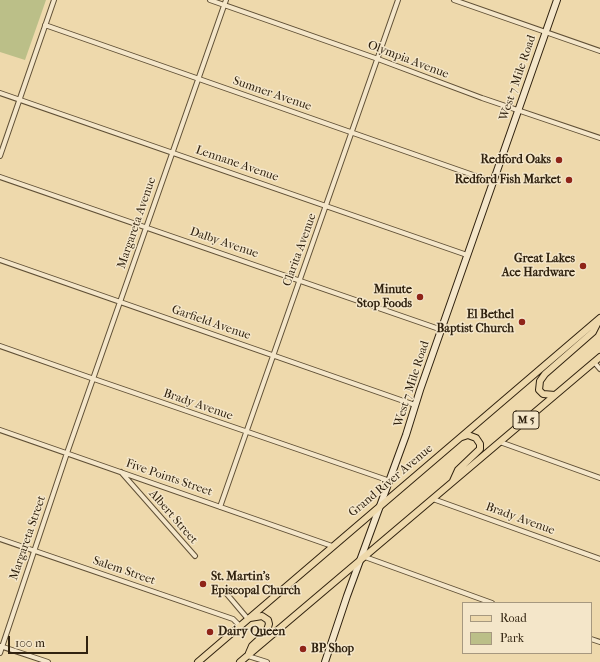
<!DOCTYPE html>
<html>
<head>
<meta charset="utf-8">
<style>
	body { margin:0 }
	#map { position:relative; width:600px; height:662px; overflow:hidden; background:#eed9ac; font-family:"IM FELL French Canon",serif }
	canvas { display:block }
	.legend { position:absolute; left:462px; top:602px; width:130px; height:52px; box-sizing:border-box; background:#f4e6c9; border:1px solid #a6987f; margin:0; padding:5px 7px; list-style:none; font-size:12px; color:#30220f }
	.legend li { display:flex; align-items:center; gap:8px; height:20px }
	.legend b { width:20px; border:1px solid #a6987f }
	.scale { position:absolute; left:8px; top:636px; width:80px; height:18px; box-sizing:border-box; border:2px solid #30220f; border-top:0; padding-left:5px; font-size:12px; line-height:14px; white-space:nowrap; color:#30220f; -webkit-text-stroke:3px #f4e6c9; paint-order:stroke }
</style>
</head>
<body>
<div id="map">
<canvas width="600" height="662"></canvas>
<ul class="legend">
<li><b style="height:5px;background:#eed9ac"></b>Road</li>
<li><b style="height:11px;background:#bbbf88"></b>Park</li>
</ul>
<div class="scale">100 m</div>
</div>
<script>
const c = document.querySelector('canvas').getContext('2d');
c.lineJoin = 'round';
function fill(path, color) { c.fillStyle = color; c.fill(path, 'evenodd'); }
const toPath = rows => new Path2D(rows.map(r => 'M' + r).join(''));
function trace(path, color, width, dash) { c.strokeStyle = color; c.lineWidth = width; c.lineCap = dash ? 'butt' : 'round'; c.setLineDash(dash || []); c.stroke(path); }
function drawText(font, color, halo, rows, align = 'center') {
  c.font = font + ' "IM FELL French Canon",serif'; c.lineWidth = 3; c.setLineDash([]); c.textBaseline = 'middle'; c.strokeStyle = halo; c.fillStyle = color; for (const [text, x, y, turn = 0] of rows) {
    c.save(); c.translate(x, y); c.rotate((+turn || 0) * Math.PI / 180); c.textAlign = isNaN(turn) ? turn : align; if (halo) c.strokeText(text, 0, 0); c.fillText(text, 0, 0); c.restore();
  }
}
fill(toPath([
	[0,0,46,0,25,60,0,52]
]), '#bbbf88');
const street = toPath([
	[210,0,378,59,482,98,600,138],
	[454,0,600,51],
	[45,25,493,182],
	[0,93,467,255],
	[0,156,54,0],
	[0,177,442,330],
	[0,260,415,405],
	[0,346,94,379,390,481],
	[594,362,600,369],
	[0,430,332,546],
	[500,442,600,478],
	[121,472,195,556],
	[433,499,600,559],
	[220,507,398,0],
	[0,539,233,619,240,626],
	[365,557,492,603],
	[226,593,248,619],
	[591,639,600,642],
	[0,646,48,662],
	[0,653,67,453,226,0],
	[248,656,267,662]
]);
const secondary = toPath([
	[325,662,347,596,406,435,420,390,557,0]
]);
const primary = toPath([
	[555,395,543,394,539,390,540,381,545,374,593,332,598,322],
	[453,481,458,470,480,449,480,444,476,438,468,435,462,437],
	[249,653,252,646,266,633,269,624,268,620,262,616,250,618],
	[198,662,600,318],
	[240,662,600,357]
]);
trace(street, '#605036', 6);
trace(secondary, '#30220f', 8);
trace(primary, '#30220f', 8);
trace(street, '#f4e6c9', 4);
trace(secondary, '#f4e6c9', 6);
trace(primary, '#eed9ac', 6);
for (const [x, y, r, color] of [
	[559,160,4,"#8f2418"],
	[569,180,4,"#8f2418"],
	[583,266,4,"#8f2418"],
	[420,297,4,"#8f2418"],
	[522,322,4,"#8f2418"],
	[203,584,4,"#8f2418"],
	[210,632,4,"#8f2418"],
	[303,649,4,"#8f2418"]
]) { const dot = new Path2D(); dot.arc(x, y, r, 0, 2 * Math.PI); c.fillStyle = color; c.fill(dot); trace(dot, '#f4e6c9', 1.5); }
for (const [x, y, w] of [
	[526,420,26]
]) { const box = new Path2D(); box.roundRect(x - w / 2, y - 9, w, 18, 3); c.fillStyle = '#f4e6c9'; c.fill(box); trace(box, '#30220f', 1); }
drawText('bold 11px', '#30220f', null, [
	["M 5",526,420]
]);
drawText('12px', '#30220f', '#f4e6c9', [
	["Olympia Avenue",408,60,21],
	["West 7 Mile Road",518,78,-71],
	["Sumner Avenue",272,94,19],
	["Lennane Avenue",237,164,19],
	["Margareta Avenue",137,223,-71],
	["Dalby Avenue",224,243,19],
	["Clarita Avenue",300,250,-70],
	["Garfield Avenue",211,323,19],
	["West 7 Mile Road",412,384,-72],
	["Brady Avenue",198,405,19],
	["Five Points Street",169,478,19],
	["Grand River Avenue",391,481,-40],
	["Albert Street",173,517,49],
	["Brady Avenue",520,519,20],
	["Margareta Street",28,538,-71],
	["Salem Street",124,571,19]
]);
drawText('bold 12px', '#30220f', '#f4e6c9', [
	["Redford Oaks",551,160],
	["Redford Fish Market",561,180],
	["Great Lakes",575,259],
	["Ace Hardware",575,273],
	["Minute",412,290],
	["Stop Foods",412,304],
	["El Bethel",514,315],
	["Baptist Church",514,329],
	["St. Martin's",211,577,"left"],
	["Episcopal Church",211,591,"left"],
	["Dairy Queen",218,632,"left"],
	["BP Shop",311,649,"left"]
], 'right');
</script>
</body>
</html>
